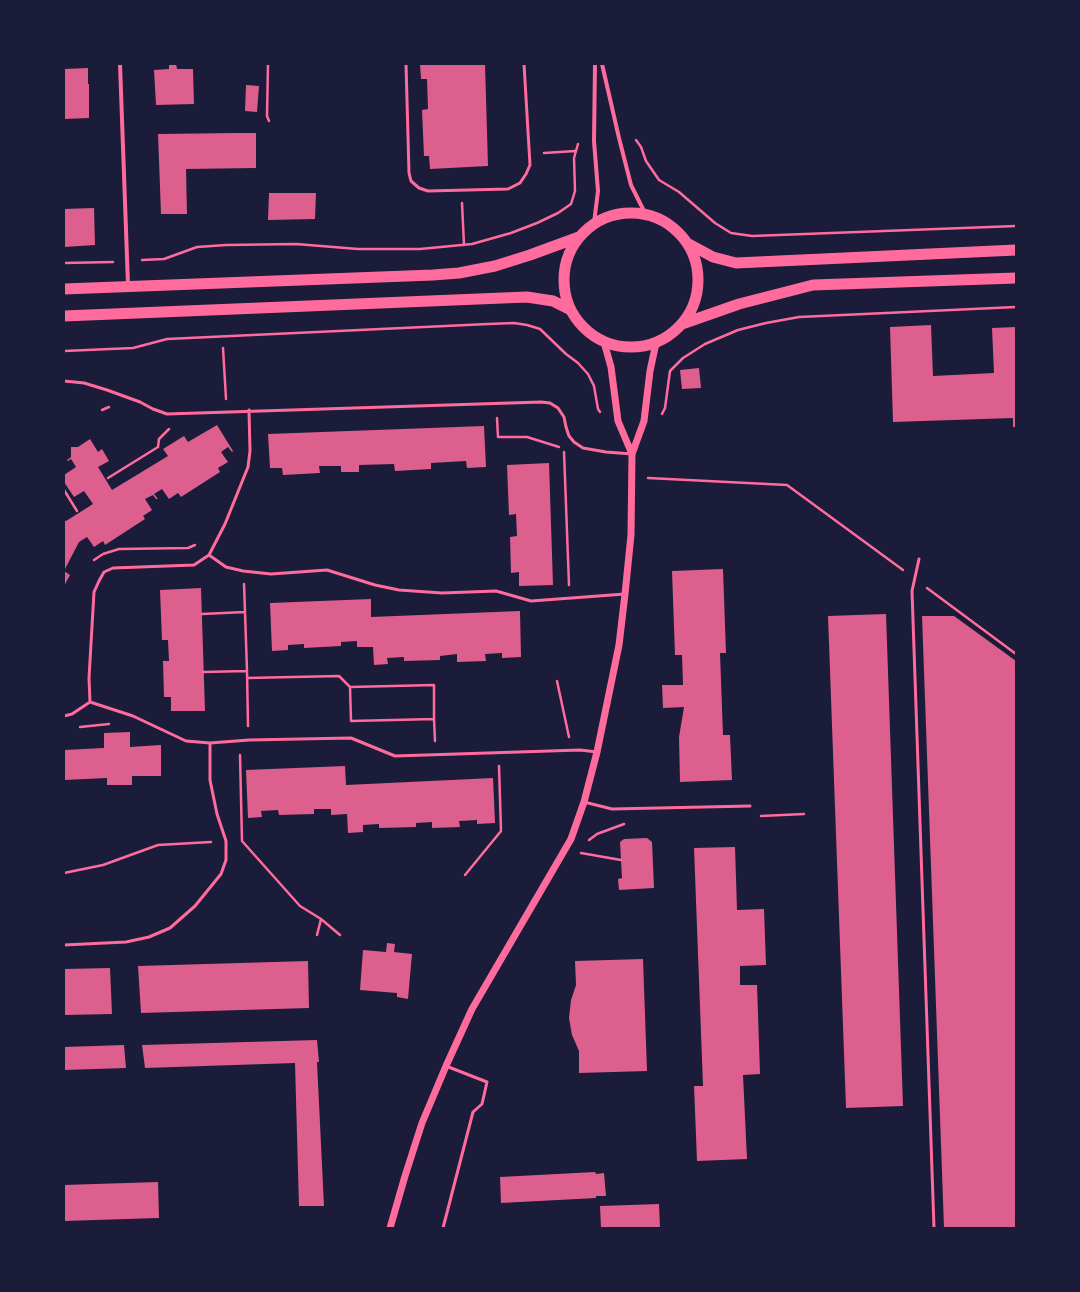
<!DOCTYPE html>
<html>
<head>
<meta charset="utf-8">
<style>
	body { margin:0 }
	#map { position:relative; width:1080px; height:1292px; overflow:hidden; background:#1b1b3a; font-family:Spectral,serif }
	canvas { display:block }
	.frame { position:absolute; inset:0; border:65px solid #1b1b3a; pointer-events:none }
</style>
</head>
<body>
<div id="map">
<canvas width="1080" height="1292"></canvas>
<div class="frame"></div>
</div>
<script>
const c = document.querySelector('canvas').getContext('2d');
c.lineJoin = 'round';
function fill(path, color) { c.fillStyle = color; c.fill(path, 'evenodd'); }
const toPath = rows => new Path2D(rows.map(r => 'M' + r).join(''));
function trace(path, color, width, dash) { c.strokeStyle = color; c.lineWidth = width; c.lineCap = dash ? 'butt' : 'round'; c.setLineDash(dash || []); c.stroke(path); }
fill(toPath([
	[169,64,176,64,177,69,193,69,194,104,156,105,154,70,169,69],
	[420,64,485,64,488,166,430,169,429,156,424,156,422,110,428,109,427,79,421,79],
	[88,68,88,84,89,84,89,118,64,119,64,69],
	[246,85,259,86,257,112,245,111],
	[237,133,256,133,256,168,186,169,187,214,161,214,158,134],
	[269,193,316,193,315,219,268,220],
	[94,208,95,245,64,247,64,209],
	[931,325,933,376,994,373,992,328,1016,327,1016,427,1013,427,1013,418,893,422,890,327],
	[699,368,701,388,682,389,680,370],
	[217,425,233,451,232,452,228,447,221,452,228,462,218,468,220,472,181,497,178,493,169,499,162,489,154,494,158,499,156,499,153,495,145,499,152,510,143,516,145,519,105,545,103,541,94,547,87,537,79,542,64,571,70,575,64,586,64,520,66,521,93,504,84,491,74,497,64,482,64,475,76,467,71,459,68,461,67,460,71,457,71,447,78,447,90,439,98,452,102,449,109,461,98,467,112,490,168,456,163,449,184,436,188,442],
	[484,426,486,467,467,468,466,461,431,463,431,469,395,471,394,464,359,465,359,472,341,472,341,466,319,466,320,473,283,475,282,468,270,468,268,434],
	[549,463,553,585,519,586,519,572,511,573,510,537,517,536,516,514,509,515,507,465],
	[723,569,726,653,720,653,723,735,730,735,732,780,680,782,679,737,684,707,663,708,662,685,683,685,682,655,675,655,672,571],
	[201,588,205,711,171,711,171,697,164,697,163,661,169,661,168,640,162,640,160,590],
	[371,599,371,617,520,611,521,657,502,658,502,653,485,654,486,661,457,662,457,654,440,656,440,660,404,661,404,657,387,658,388,664,374,665,373,647,357,647,357,641,341,642,341,646,304,648,304,644,288,645,288,650,272,651,270,603],
	[886,614,903,1106,846,1108,828,616],
	[922,616,954,616,1016,661,1016,1228,944,1228],
	[130,732,130,747,161,745,161,776,132,776,132,785,107,785,107,778,64,780,64,750,104,748,104,733],
	[345,766,346,785,493,778,495,823,477,824,477,820,459,821,460,827,432,828,432,822,416,823,416,827,379,828,379,824,363,825,363,832,348,833,347,814,331,815,331,809,314,809,314,814,279,815,278,810,261,811,262,817,248,818,246,770],
	[647,838,652,842,654,888,619,890,618,879,622,878,620,842,624,839],
	[735,847,737,910,764,909,766,965,740,966,740,985,757,985,760,1074,743,1075,747,1159,697,1161,694,1086,703,1086,694,848],
	[387,943,395,944,394,952,412,954,408,999,397,997,397,993,360,990,363,950,386,952],
	[643,959,647,1071,579,1073,579,1051,572,1035,569,1018,571,1000,576,985,575,961],
	[308,961,309,1008,141,1013,138,966],
	[110,968,112,1014,64,1015,64,969],
	[317,1040,319,1062,317,1062,324,1206,299,1206,295,1063,145,1068,142,1045],
	[124,1045,126,1068,64,1070,64,1047],
	[595,1172,596,1174,604,1173,606,1196,596,1196,596,1198,501,1203,500,1177],
	[158,1182,159,1218,64,1221,64,1185],
	[659,1204,660,1228,601,1228,600,1206]
]), '#dd5f8e');
trace(toPath([
	[268,64,267,116,269,121],
	[636,140,641,147,646,161,659,180,679,192,715,223,731,233,752,236,1016,226],
	[544,153,575,151],
	[462,203,464,245],
	[142,260,164,259,197,247,226,245,296,244,358,249,420,249,472,244,511,233,537,223,558,213,571,204,575,191,574,158,578,144],
	[64,263,113,262],
	[223,348,226,399],
	[64,351,133,348,167,339,488,324,514,323,527,325,540,329,566,354,578,363,588,374,594,386,598,409,600,412],
	[102,410,109,407],
	[662,414,665,408,670,371,683,358,705,344,738,330,766,323,799,317,1016,307],
	[497,418,498,437,527,437,559,447],
	[564,452,569,585],
	[108,478,158,447,159,439,169,429],
	[648,478,787,485,903,570],
	[64,490,77,511],
	[94,560,103,554,119,549,188,548,195,545],
	[244,584,245,612],
	[927,588,1016,654],
	[202,614,245,612,247,671,203,672],
	[247,671,248,726],
	[247,678,339,676,350,687,434,685,434,719,351,721,350,687],
	[557,681,569,737],
	[434,719,435,741],
	[80,727,109,724],
	[240,755,242,841,300,906,321,919,317,935],
	[761,816,804,814],
	[589,840,597,834,624,824],
	[581,853,621,860],
	[64,873,103,865,158,845,211,842],
	[465,875,501,831,499,766],
	[321,919,340,935]
]), '#ff6b9d', 2.5);
trace(toPath([
	[406,64,409,173,411,181,419,188,428,191,508,189,520,183,526,174,530,165,524,64],
	[64,381,84,383,107,390,140,402,153,409,167,414,541,402,550,403,558,408,564,417,566,427,569,436,574,442,583,448,606,452,632,454],
	[209,555,226,567,243,571,271,574,327,570,375,585,399,590,442,593,496,591,531,601,625,594],
	[919,559,912,591,934,1228],
	[90,702,133,716,186,741,210,743,249,740,351,738,395,756,580,750,597,752],
	[64,716,72,714,90,702,89,678,94,592,99,581,104,572,113,568,194,565,209,555,225,524,248,467,250,451,249,410],
	[584,802,612,809,750,806],
	[64,945,126,942,149,937,170,928,195,906,221,874,226,860,226,841,217,814,210,780,210,743],
	[443,1228,473,1112,482,1104,487,1082,446,1066]
]), '#ff6b9d', 3);
trace(toPath([
	[120,64,128,285],
	[602,64,619,138,631,185,646,215],
	[594,223,598,191,594,141,595,64]
]), '#ff6b9d', 4);
trace(toPath([
	[604,342,611,367,618,421,632,454],
	[390,1228,405,1176,422,1123,446,1066,472,1009,571,839,584,802,597,752,619,645,625,594,631,535,632,454,644,421,650,371,656,343]
]), '#ff6b9d', 7);
trace(toPath([
	'564 280a67 67 0 1 1 134 0a67 67 0 1 1-134 0Z',
	[687,243,713,257,736,263,1016,250],
	[64,289,433,275,459,273,495,266,530,255,579,237],
	[64,316,527,297,553,301,569,309],
	[682,324,739,304,813,285,1016,278]
]), '#ff6b9d', 11);
</script>
</body>
</html>
